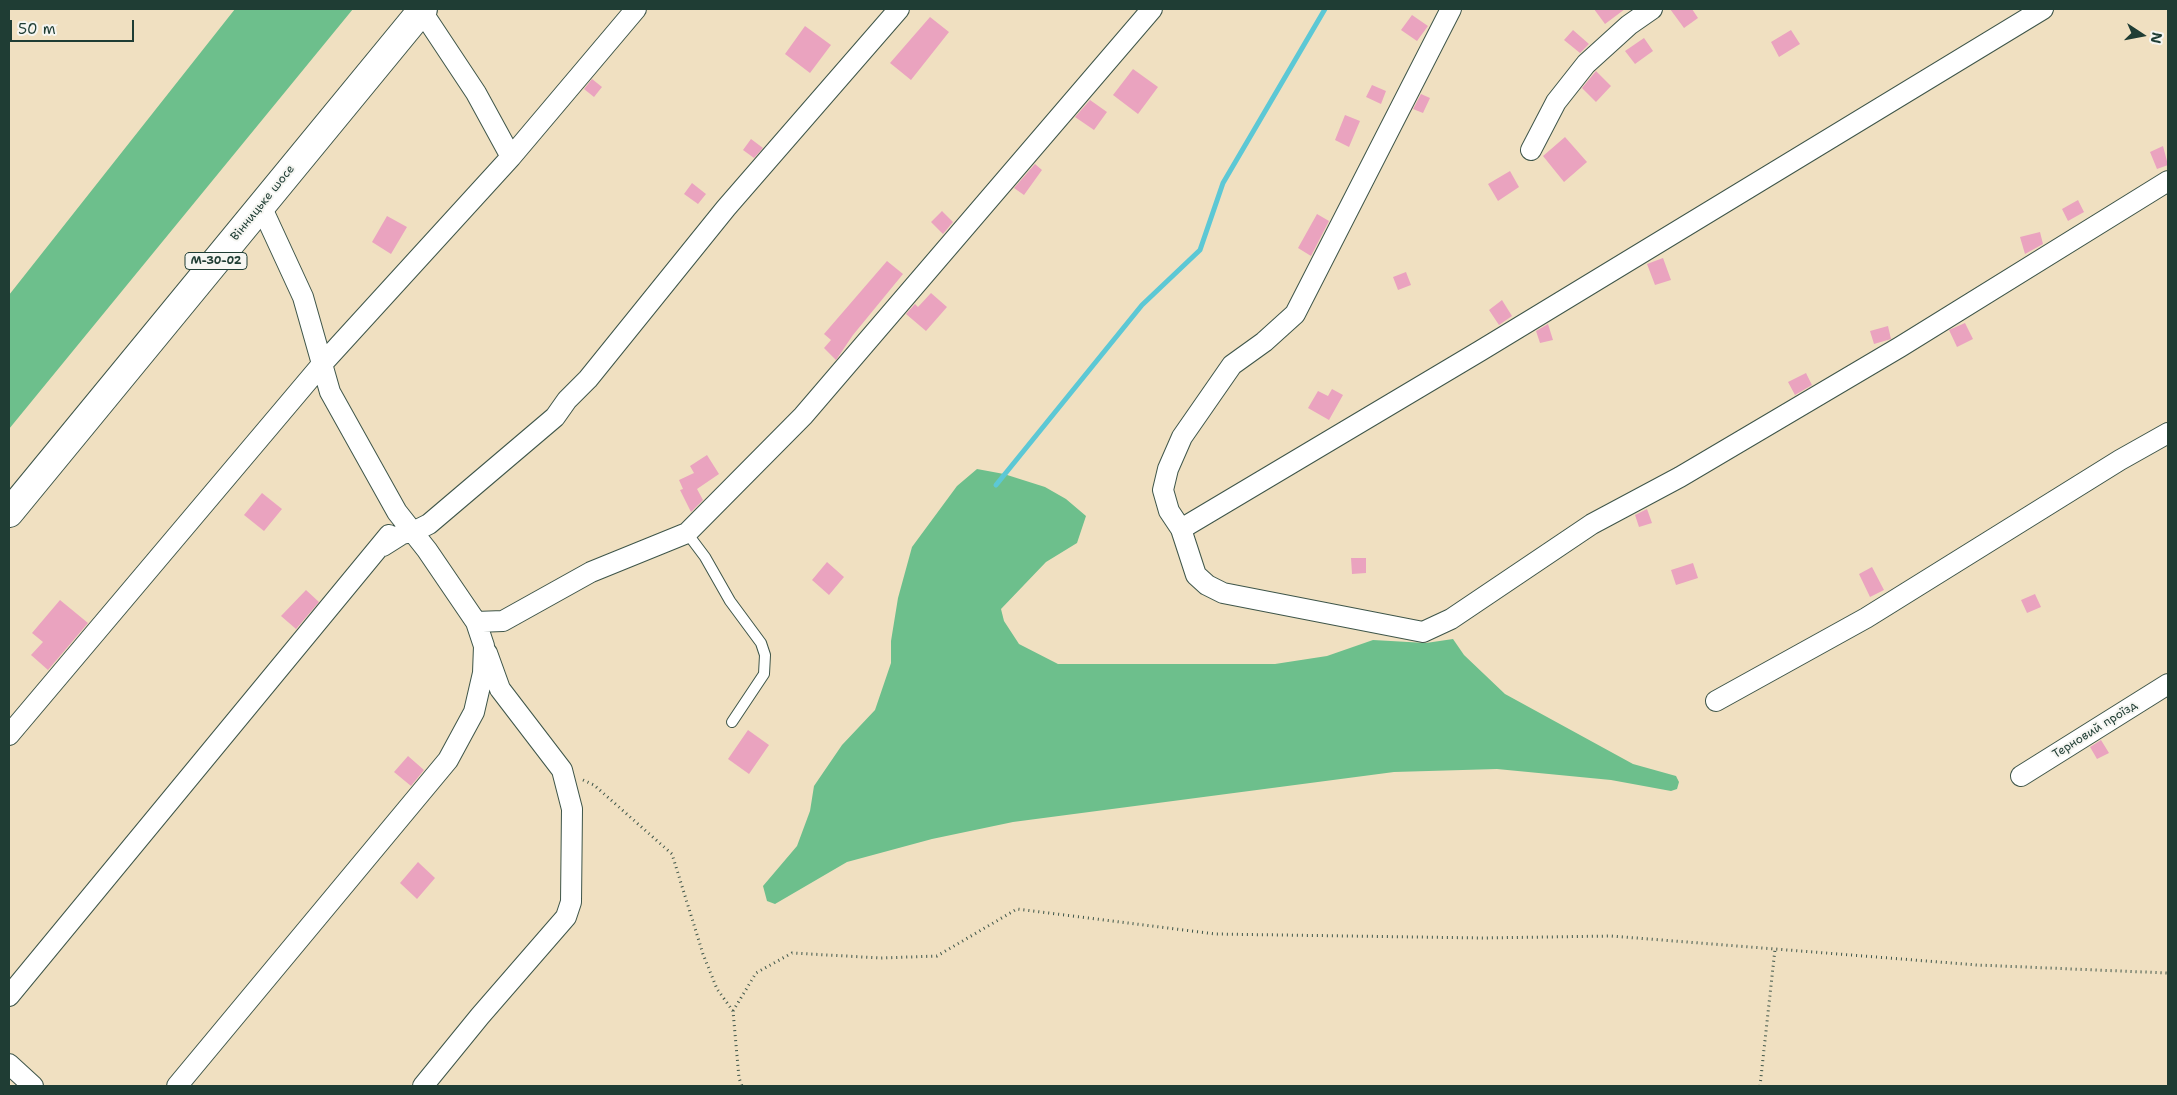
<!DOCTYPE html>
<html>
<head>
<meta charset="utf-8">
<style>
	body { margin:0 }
	#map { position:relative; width:2177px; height:1095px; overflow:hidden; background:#f0e0c1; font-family:"Shantell Sans",sans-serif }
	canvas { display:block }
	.frame { position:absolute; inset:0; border:10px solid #1f3d34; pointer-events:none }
	.north { position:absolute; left:2117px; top:10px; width:50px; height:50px; -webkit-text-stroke:4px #f6f6f2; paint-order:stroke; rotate:101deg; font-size:14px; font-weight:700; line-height:20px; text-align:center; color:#1f3d34 }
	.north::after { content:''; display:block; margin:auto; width:18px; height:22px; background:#1f3d34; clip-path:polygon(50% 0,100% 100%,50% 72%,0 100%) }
	.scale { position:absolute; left:10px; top:20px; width:124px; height:22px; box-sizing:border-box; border:2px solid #1f3d34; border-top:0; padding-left:6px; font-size:15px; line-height:18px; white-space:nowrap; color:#1f3d34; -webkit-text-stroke:4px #f6f6f2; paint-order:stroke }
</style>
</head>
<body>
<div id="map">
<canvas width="2177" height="1095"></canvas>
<div class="frame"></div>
<div class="north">N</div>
<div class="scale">50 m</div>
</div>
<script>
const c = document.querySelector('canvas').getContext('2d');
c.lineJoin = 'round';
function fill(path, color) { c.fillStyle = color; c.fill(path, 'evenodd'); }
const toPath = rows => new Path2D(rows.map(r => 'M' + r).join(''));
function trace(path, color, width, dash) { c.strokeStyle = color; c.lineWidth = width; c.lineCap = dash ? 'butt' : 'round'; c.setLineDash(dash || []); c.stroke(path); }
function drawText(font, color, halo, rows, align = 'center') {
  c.font = font + ' "Shantell Sans",sans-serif'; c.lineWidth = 4; c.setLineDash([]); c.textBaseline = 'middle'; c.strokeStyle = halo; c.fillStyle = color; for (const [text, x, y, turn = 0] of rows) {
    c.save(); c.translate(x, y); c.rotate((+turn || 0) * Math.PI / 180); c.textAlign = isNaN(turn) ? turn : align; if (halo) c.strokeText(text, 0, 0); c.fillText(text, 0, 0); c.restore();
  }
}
fill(toPath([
	[235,9,353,9,9,429,9,295],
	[977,469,1004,474,1045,487,1066,499,1086,516,1077,543,1046,562,1001,609,1004,621,1019,644,1058,664,1275,664,1327,656,1373,640,1426,643,1453,639,1464,655,1505,694,1633,764,1676,776,1679,782,1677,789,1671,791,1611,780,1497,769,1394,772,1013,822,932,839,847,862,775,904,767,901,763,886,797,846,810,811,814,786,842,745,875,710,891,663,891,641,898,598,912,547,957,486]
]), '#6dbf8c');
trace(toPath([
	[996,485,1142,305,1200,250,1223,183,1325,9]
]), '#5cc8d5', 5);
fill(toPath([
	[1594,9,1625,9,1605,24],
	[1670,9,1692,9,1698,18,1684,28],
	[1412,15,1428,26,1417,41,1401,30],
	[930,17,949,32,911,80,890,63],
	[805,26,831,45,810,73,785,54],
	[1573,30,1589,44,1580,53,1564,40],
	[1791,30,1800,44,1779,57,1771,42],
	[1644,38,1653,51,1635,64,1625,51],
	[1133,69,1158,87,1138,114,1113,95],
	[1596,71,1611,86,1596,102,1582,88],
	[592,79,602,87,594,97,584,89],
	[1372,85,1386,91,1381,104,1366,97],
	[1421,94,1430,98,1423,113,1413,109],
	[1090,100,1107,112,1094,130,1075,117],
	[1345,115,1360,121,1349,147,1335,140],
	[1565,137,1587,162,1564,182,1543,156],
	[751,139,763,148,754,158,743,150],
	[2163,146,2168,165,2157,169,2150,152],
	[1035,164,1042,170,1024,195,1014,188],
	[1510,171,1519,187,1498,201,1488,184],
	[692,183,706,194,698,204,684,194],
	[2078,200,2084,212,2068,221,2062,209],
	[942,211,953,222,943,234,931,222],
	[1317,214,1329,221,1311,256,1298,248],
	[387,216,407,227,391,254,372,242],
	[2040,232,2043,244,2025,254,2020,237],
	[1663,258,1671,280,1655,285,1647,264],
	[887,261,903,274,853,335,836,360,824,348,831,340,824,334],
	[1406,272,1411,285,1398,290,1393,277],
	[931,293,947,307,926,331,906,314,915,304,918,307],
	[1502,300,1512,316,1499,325,1489,310],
	[1965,323,1973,339,1957,347,1949,330],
	[1548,324,1553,340,1540,343,1536,331],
	[1888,326,1891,339,1874,344,1870,331],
	[1806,373,1812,385,1795,395,1788,382],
	[1332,389,1343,395,1329,420,1308,408,1318,391,1328,396],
	[707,455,719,474,697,489,703,500,691,512,680,490,683,489,679,480,694,473,690,466],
	[262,493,282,509,264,531,244,515],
	[1647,509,1652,523,1639,527,1635,515],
	[1351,558,1366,558,1366,573,1352,574],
	[827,562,844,577,829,595,812,580],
	[1693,563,1698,578,1676,585,1671,570],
	[1872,567,1884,590,1870,597,1859,574],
	[306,590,319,602,296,629,281,616],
	[2035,594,2041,607,2027,613,2021,600],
	[60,600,88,623,48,670,31,655,43,642,32,633],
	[748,730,769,745,749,774,728,759],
	[2101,740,2109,753,2097,759,2090,747],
	[408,756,424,770,411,786,394,772],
	[418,862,435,878,417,899,400,883]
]), '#eaa3bf');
const lane = toPath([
	[687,533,705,557,730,601,761,643,765,655,764,674,732,722]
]);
const street = toPath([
	[1451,9,1295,314,1264,342,1232,365,1182,437,1168,469,1163,490,1169,511,1181,529,1480,351,2043,9],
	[421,10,476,93,511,157],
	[1531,150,1556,102,1586,64,1629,25,1652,9],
	[1181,529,1196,575,1207,585,1223,593,1423,632,1451,619,1592,524,1680,477,1900,347,2168,181],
	[383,546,402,534,413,532,429,524,555,417,567,400,588,379,726,208,899,9],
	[476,622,503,621,591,572,687,533,803,416,1152,9],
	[1716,701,1866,618,2120,460,2168,433],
	[9,735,323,363,511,157,636,9],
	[2021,776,2168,684],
	[9,996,389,535],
	[9,1064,33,1086],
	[177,1086,448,760,474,712,483,673,484,646,476,622,427,550,397,512,330,392,303,297,261,206],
	[423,1086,480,1016,566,917,571,902,572,809,562,770,500,689,487,653]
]);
const primary = toPath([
	[9,513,423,9]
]);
trace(lane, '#3e5549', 12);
trace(street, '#3e5549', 22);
trace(primary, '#3e5549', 30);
trace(toPath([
	[583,780,594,785,672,854,703,954,717,989,733,1011,739,1078,742,1086],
	[733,1011,756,973,792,953,881,958,937,956,1017,909,1215,934,1482,938,1611,936,1977,965,2168,973],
	[1760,1086,1775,949]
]), '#3e5549', 3, [1, 4]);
trace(lane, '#fff', 10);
trace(street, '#fff', 20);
trace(primary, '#fff', 28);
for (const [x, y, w] of [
	[216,261,62]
]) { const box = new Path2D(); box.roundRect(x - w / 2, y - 8.5, w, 17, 4); c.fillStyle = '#f6f6f2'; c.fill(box); trace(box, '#1f3d34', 1); }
drawText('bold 11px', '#1f3d34', null, [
	["М-30-02",216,261]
]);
drawText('12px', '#1f3d34', '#f6f6f2', [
	["Вінницьке шосе",263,203,-51],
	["Терновий проїзд",2095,730,-32]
]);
</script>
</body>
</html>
